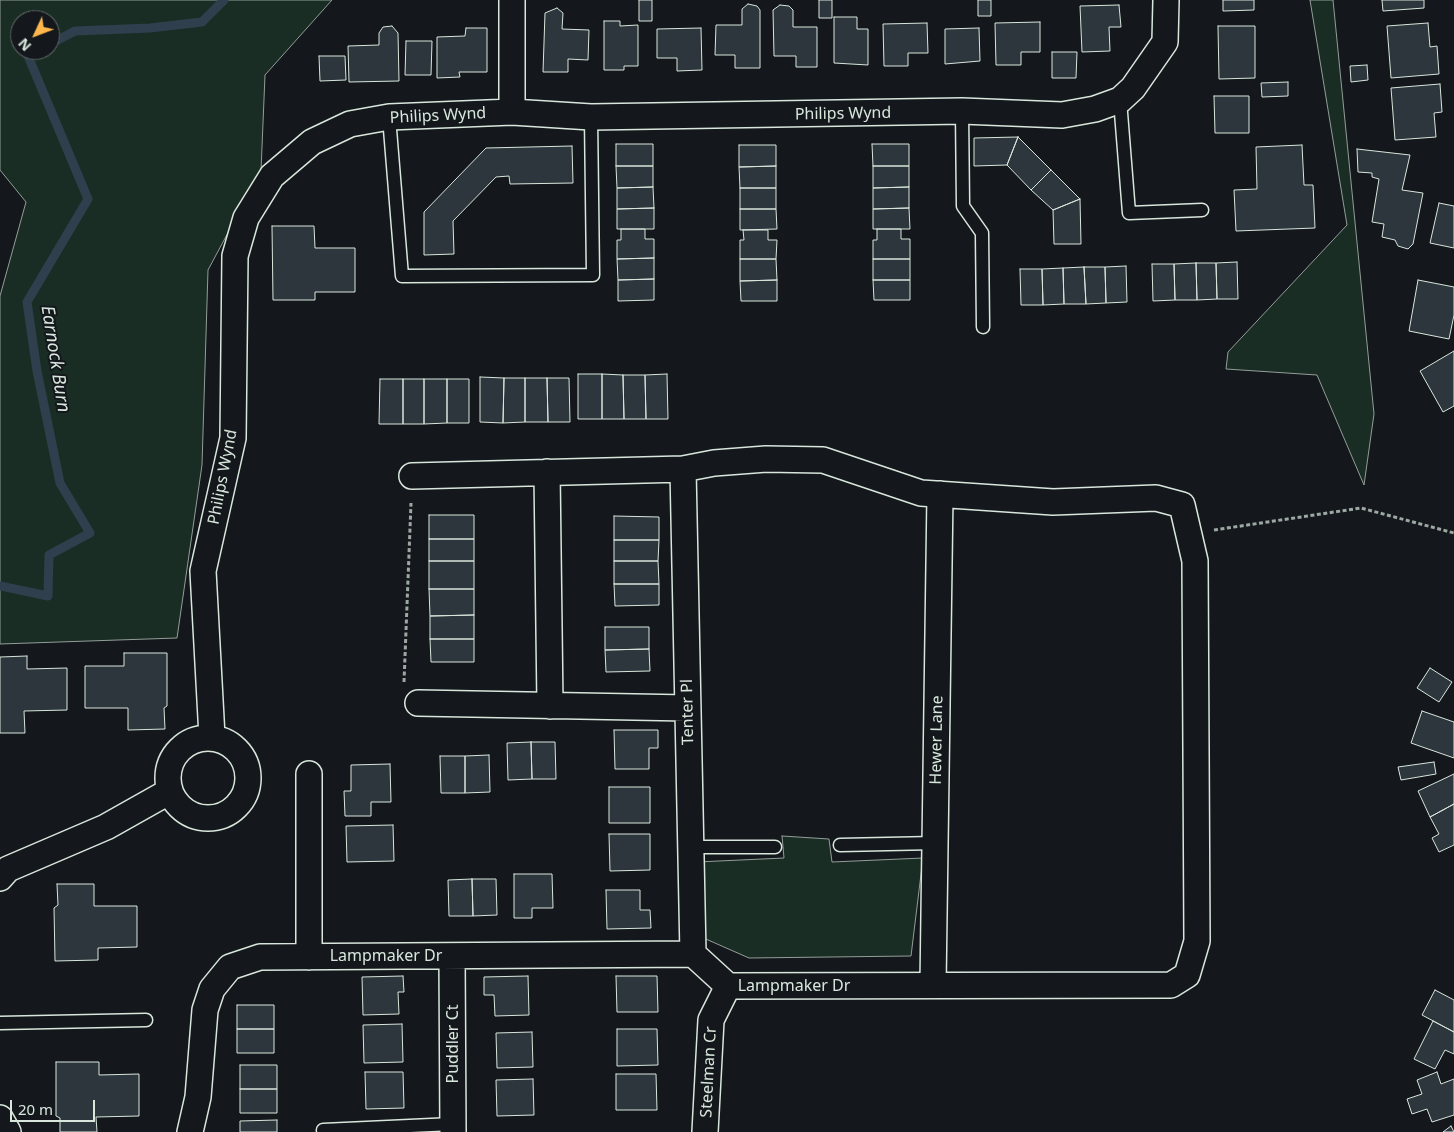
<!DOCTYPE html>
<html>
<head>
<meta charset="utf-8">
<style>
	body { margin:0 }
	#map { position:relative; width:1454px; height:1132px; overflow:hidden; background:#14181c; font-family:"Noto Sans",sans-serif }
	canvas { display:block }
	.north { position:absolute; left:10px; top:10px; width:50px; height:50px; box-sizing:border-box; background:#14181c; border:1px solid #626a69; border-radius:50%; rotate:227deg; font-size:14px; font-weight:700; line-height:20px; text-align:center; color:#d8e6dc }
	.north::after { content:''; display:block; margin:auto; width:18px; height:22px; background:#ffb74d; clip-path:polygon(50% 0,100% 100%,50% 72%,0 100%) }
	.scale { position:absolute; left:10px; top:1100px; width:85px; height:22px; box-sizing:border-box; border:2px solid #d8e6dc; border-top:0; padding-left:6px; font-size:15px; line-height:18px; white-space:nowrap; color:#d8e6dc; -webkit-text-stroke:4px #14181c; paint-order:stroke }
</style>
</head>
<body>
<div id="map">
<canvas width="1454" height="1132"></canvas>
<div class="north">N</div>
<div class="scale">20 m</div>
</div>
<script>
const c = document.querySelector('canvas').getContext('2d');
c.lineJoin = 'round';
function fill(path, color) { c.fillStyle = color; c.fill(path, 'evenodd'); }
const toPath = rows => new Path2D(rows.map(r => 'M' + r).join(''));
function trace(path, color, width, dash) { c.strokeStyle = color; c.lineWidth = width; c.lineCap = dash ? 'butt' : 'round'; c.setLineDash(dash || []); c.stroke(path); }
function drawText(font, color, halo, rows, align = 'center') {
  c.font = font + ' "Noto Sans",sans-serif'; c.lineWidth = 4; c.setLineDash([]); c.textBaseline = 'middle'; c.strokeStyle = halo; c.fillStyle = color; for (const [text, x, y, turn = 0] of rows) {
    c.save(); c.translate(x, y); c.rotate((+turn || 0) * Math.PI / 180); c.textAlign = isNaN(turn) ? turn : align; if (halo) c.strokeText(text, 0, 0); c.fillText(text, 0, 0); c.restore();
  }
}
const green = toPath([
	[0,0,332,0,265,75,261,171,208,270,202,465,177,638,0,644,0,296,26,202,0,170,0,0],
	[20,20,50,20,50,50,20,50,20,20],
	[1310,0,1333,0,1374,414,1364,485,1317,375,1226,369,1228,352,1347,225,1310,0],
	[782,836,829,839,832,862,923,858,911,956,749,958,699,936,697,862,784,858,782,836]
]);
fill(green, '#1a2d24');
trace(green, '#939e99', 1);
trace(toPath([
	[50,44,75,31,150,28,202,22,224,0],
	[0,586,48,596,49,555,90,533,60,483,37,371,27,302,88,199,28,56,39,50]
]), '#2f3f4d', 9);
const building = toPath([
	[639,0,652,0,652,21,639,21,639,0],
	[819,0,832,0,832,18,819,18,819,0],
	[978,0,991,0,991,16,978,16,978,0],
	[1223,0,1254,0,1254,10,1223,11,1223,0],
	[1382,0,1424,0,1424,8,1383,11,1382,0],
	[748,4,757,6,760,10,760,68,735,68,735,55,715,55,716,25,742,25,742,9,748,4],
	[780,5,789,6,793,10,793,27,817,27,817,67,796,67,796,56,774,56,773,10,780,5],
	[1119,5,1121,27,1109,27,1110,51,1082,52,1080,6,1119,5],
	[557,8,563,13,562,29,589,30,588,60,568,59,568,72,543,72,545,13,557,8],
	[834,17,857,17,857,29,868,29,868,65,834,63,834,17],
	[604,21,620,21,620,26,638,25,638,66,624,66,624,70,604,70,604,21],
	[1040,22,1040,52,1021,52,1021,65,996,65,995,23,1040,22],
	[927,23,928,53,908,53,908,66,884,66,883,24,927,23],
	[1428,23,1430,47,1437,46,1439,74,1391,78,1387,26,1428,23],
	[392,26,398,33,399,81,349,82,348,46,379,45,379,33,383,27,392,26],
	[1218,26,1255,26,1255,78,1219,79,1218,26],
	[466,28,487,28,487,72,459,72,460,77,437,78,437,37,465,36,466,28],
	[701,28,702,70,677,71,677,58,657,58,657,29,701,28],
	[979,28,980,61,945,64,945,29,979,28],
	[406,41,432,41,431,75,405,75,406,41],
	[1052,52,1077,52,1076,78,1052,78,1052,52],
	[319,56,345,56,346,80,320,81,319,56],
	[1367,65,1368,80,1351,82,1350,66,1367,65],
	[1288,82,1288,96,1262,97,1261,83,1288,82],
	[1440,84,1442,112,1434,113,1436,137,1395,140,1391,88,1440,84],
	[1214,96,1249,96,1249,133,1215,133,1214,96],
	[1018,137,1007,165,974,166,974,138,1018,137],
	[1018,137,1051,170,1031,190,1007,165,1018,137],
	[616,144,653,144,653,166,616,166,616,144],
	[872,144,909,144,909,166,873,166,872,144],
	[739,145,776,145,776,166,739,167,739,145],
	[1302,145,1304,185,1313,185,1315,228,1236,231,1234,190,1257,189,1256,147,1302,145],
	[572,146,573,183,510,184,509,176,496,177,453,221,454,254,424,255,424,212,486,148,572,146],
	[1357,149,1410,155,1402,190,1423,193,1413,244,1408,249,1398,246,1395,240,1382,237,1384,224,1372,222,1379,179,1372,177,1372,173,1358,172,1357,149],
	[616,166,653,166,653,187,617,188,616,166],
	[776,166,776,188,740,188,739,167,776,166],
	[873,166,909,166,909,187,873,188,873,166],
	[1051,170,1080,199,1053,210,1031,190,1051,170],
	[653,187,654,208,617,209,617,188,653,187],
	[909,187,909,208,873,209,873,188,909,187],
	[740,188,776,188,776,209,740,209,740,188],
	[1080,199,1081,244,1054,244,1053,210,1080,199],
	[1439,203,1454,206,1454,248,1430,243,1439,203],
	[654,208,654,229,617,229,617,209,654,208],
	[909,208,910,229,873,229,873,209,909,208],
	[740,209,776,209,777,229,740,230,740,209],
	[272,226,314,226,315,248,355,248,355,292,315,292,315,300,273,300,272,226],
	[621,229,645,229,645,239,654,239,654,258,617,259,617,240,621,240,621,229],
	[877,229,901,229,901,239,910,239,910,259,873,259,873,240,877,240,877,229],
	[743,230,768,230,768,240,777,240,776,259,740,259,740,240,744,240,743,230],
	[654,258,654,279,618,280,617,259,654,258],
	[740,259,776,259,777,280,740,281,740,259],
	[873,259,910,259,910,280,873,280,873,259],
	[1237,262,1238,299,1217,299,1216,263,1237,262],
	[1196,263,1216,263,1217,299,1197,300,1196,263],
	[1196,263,1197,300,1175,300,1174,264,1196,263],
	[1152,264,1174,264,1175,300,1153,301,1152,264],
	[1126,266,1127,302,1106,303,1105,267,1126,266],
	[1084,267,1105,267,1106,303,1086,304,1084,267],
	[1084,267,1086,304,1064,304,1063,268,1084,267],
	[1063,268,1064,304,1043,305,1042,269,1063,268],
	[1020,269,1042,269,1043,305,1021,305,1020,269],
	[654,279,654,300,618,301,618,280,654,279],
	[777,280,777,301,741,301,740,281,777,280],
	[873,280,910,280,910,300,874,300,873,280],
	[1418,280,1454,287,1454,315,1449,339,1409,331,1418,280],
	[1454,351,1454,406,1443,412,1420,371,1454,351],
	[578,374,602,374,602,419,578,419,578,374],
	[602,374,623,375,624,419,602,419,602,374],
	[667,374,668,419,646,419,645,375,667,374],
	[623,375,645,375,646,419,624,419,623,375],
	[480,377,504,378,503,423,480,422,480,377],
	[504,378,525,378,525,422,503,423,504,378],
	[525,378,547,378,548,422,525,422,525,378],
	[547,378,569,378,570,422,548,422,547,378],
	[380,379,403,379,403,424,379,424,380,379],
	[403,379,424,379,424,424,403,424,403,379],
	[424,379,447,379,447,423,424,424,424,379],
	[447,379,469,379,469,423,447,423,447,379],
	[429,515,474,515,474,539,429,539,429,515],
	[614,516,659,517,659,540,614,540,614,516],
	[429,539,474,539,474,561,429,561,429,539],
	[614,540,659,540,658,561,614,561,614,540],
	[429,561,474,561,474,589,429,589,429,561],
	[614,561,658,561,659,584,614,584,614,561],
	[614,584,659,584,659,605,615,606,614,584],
	[429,589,474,589,474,615,430,616,429,589],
	[474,615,474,639,430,639,430,616,474,615],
	[605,627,649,627,649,649,605,650,605,627],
	[430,639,474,639,474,662,431,662,430,639],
	[649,649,650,671,606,672,605,650,649,649],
	[124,653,167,653,167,706,164,708,165,729,128,730,128,708,85,708,85,666,124,666,124,653],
	[27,656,27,669,67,668,67,710,24,711,25,733,0,733,0,657,27,656],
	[1430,668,1452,682,1439,702,1417,688,1430,668],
	[1422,711,1454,722,1454,758,1411,743,1422,711],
	[614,730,658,730,658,748,649,748,649,769,615,769,614,730],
	[531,742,532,779,508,780,507,743,531,742],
	[531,742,555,742,556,779,532,779,531,742],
	[489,755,490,792,465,793,465,756,489,755],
	[440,756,465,756,465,793,441,793,440,756],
	[1434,762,1436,774,1401,780,1398,767,1434,762],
	[390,764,391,802,371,802,371,816,345,816,344,791,351,791,351,765,390,764],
	[1454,774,1454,804,1430,817,1418,791,1454,774],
	[609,787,650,787,650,823,609,823,609,787],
	[1454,804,1454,845,1439,852,1432,838,1439,834,1430,817,1454,804],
	[393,825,394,861,347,862,346,826,393,825],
	[609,834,650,834,650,870,610,871,609,834],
	[514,874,552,874,553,908,532,908,532,918,514,918,514,874],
	[472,879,473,916,449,916,448,880,472,879],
	[472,879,496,879,497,915,473,916,472,879],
	[57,884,94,884,94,906,137,906,137,947,98,948,98,960,55,961,54,908,58,905,57,884],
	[606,890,640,890,640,910,650,910,651,928,607,929,606,890],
	[403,976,404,992,398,992,399,1014,363,1015,362,977,403,976],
	[528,976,529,1015,495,1016,494,995,484,995,484,977,528,976],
	[616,976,657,976,658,1012,617,1012,616,976],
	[1435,990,1454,1000,1454,1032,1422,1015,1435,990],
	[237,1005,274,1005,274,1029,237,1029,237,1005],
	[1433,1021,1454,1032,1454,1054,1445,1050,1435,1069,1414,1059,1433,1021],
	[402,1024,403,1062,364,1063,363,1025,402,1024],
	[237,1029,274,1029,274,1053,237,1053,237,1029],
	[617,1029,657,1029,658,1065,617,1066,617,1029],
	[532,1032,533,1067,497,1068,496,1033,532,1032],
	[56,1062,99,1062,99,1075,139,1074,139,1116,96,1117,97,1132,60,1132,60,1118,56,1116,56,1062],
	[240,1065,277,1065,277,1089,240,1089,240,1065],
	[365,1072,403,1072,404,1108,366,1109,365,1072],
	[1437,1072,1441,1084,1454,1079,1454,1115,1432,1122,1427,1109,1412,1114,1407,1099,1422,1094,1417,1080,1437,1072],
	[616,1074,656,1074,657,1110,616,1110,616,1074],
	[533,1079,534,1115,497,1116,496,1080,533,1079],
	[240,1089,277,1089,277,1113,240,1113,240,1089],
	[277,1120,277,1132,240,1132,240,1121,277,1120],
	[1451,1126,1454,1132,1443,1132,1451,1126]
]);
fill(building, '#2c363c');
trace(building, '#d8e6dc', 1);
const service = toPath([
	[1120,100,1129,213,1202,210],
	[962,111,963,206,982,233,983,327],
	[389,117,402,276,593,275,591,117],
	[840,845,935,843],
	[691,847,775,847],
	[0,1023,146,1020],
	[323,1130,453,1124]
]);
const minor = toPath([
	[512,112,512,0],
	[683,469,693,954],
	[547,472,550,706],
	[418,703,688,708],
	[212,737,203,571,233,438,235,256,246,218,272,176,312,142,350,124,389,117,512,112,591,117,962,111,1062,115,1095,109,1120,100,1133,88,1165,42,1166,0],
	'168 778a40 40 0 1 1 80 0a40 40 0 1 1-80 0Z',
	[0,878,8,869,106,827,170,791],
	[452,956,453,1132],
	[309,957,309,774],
	[933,985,940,494],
	[0,1118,8,1132],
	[190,1132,198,1097,205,1010,212,989,230,967,260,957,693,954,728,986,1171,985,1187,975,1197,941,1195,561,1182,505,1156,498,1053,502,921,493,823,460,766,459,714,463,683,469,412,476],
	[705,1132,711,1020,728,986]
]);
trace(service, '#d8e6dc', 15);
trace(minor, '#d8e6dc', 28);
trace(toPath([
	[1214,530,1361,508,1454,533],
	[404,682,411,503]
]), '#9da8a2', 3, [4, 2.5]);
trace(service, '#14181c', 12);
trace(minor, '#14181c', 25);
drawText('16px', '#d8e6dc', '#14181c', [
	["Philips Wynd",843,114,-1],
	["Philips Wynd",438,116,-3],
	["Philips Wynd",223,477,-79],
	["Tenter Pl",688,712,-91],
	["Hewer Lane",937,740,-89],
	["Lampmaker Dr",386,956],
	["Lampmaker Dr",794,986],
	["Puddler Ct",453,1044,-90],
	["Steelman Cr",709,1072,-87]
]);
drawText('italic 18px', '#d8e6dc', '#14181c', [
	["Earnock Burn",55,359,81]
]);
</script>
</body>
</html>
